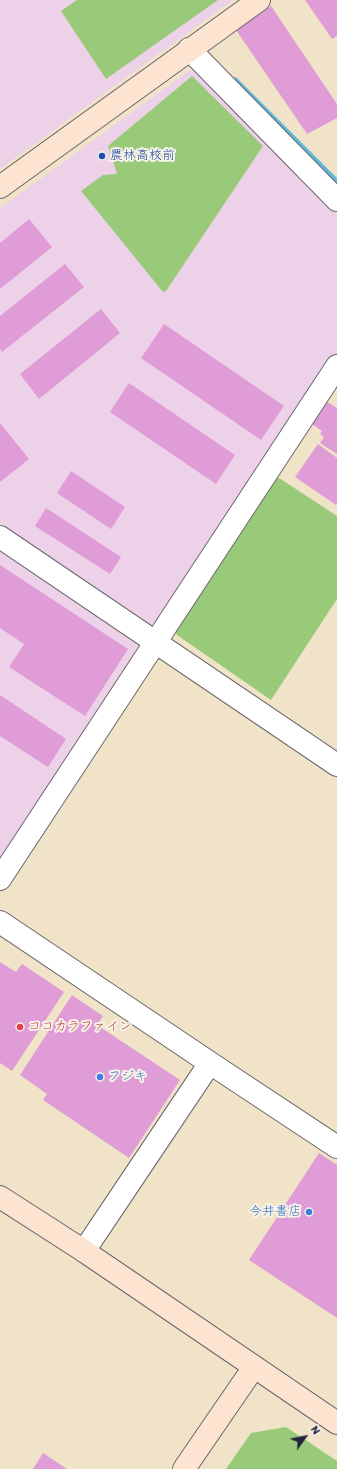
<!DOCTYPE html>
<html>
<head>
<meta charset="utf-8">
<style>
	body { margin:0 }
	#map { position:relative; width:337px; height:1469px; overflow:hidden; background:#f0e3c7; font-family:Itim,sans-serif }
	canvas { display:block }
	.north { position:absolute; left:285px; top:1417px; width:40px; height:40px; -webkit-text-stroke:3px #f7f3e8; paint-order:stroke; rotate:57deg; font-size:11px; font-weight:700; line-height:16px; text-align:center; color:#22223b }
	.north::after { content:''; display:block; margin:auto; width:14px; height:18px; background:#22223b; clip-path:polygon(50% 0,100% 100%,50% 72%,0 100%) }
</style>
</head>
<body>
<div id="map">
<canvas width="337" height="1469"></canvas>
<div class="north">N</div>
</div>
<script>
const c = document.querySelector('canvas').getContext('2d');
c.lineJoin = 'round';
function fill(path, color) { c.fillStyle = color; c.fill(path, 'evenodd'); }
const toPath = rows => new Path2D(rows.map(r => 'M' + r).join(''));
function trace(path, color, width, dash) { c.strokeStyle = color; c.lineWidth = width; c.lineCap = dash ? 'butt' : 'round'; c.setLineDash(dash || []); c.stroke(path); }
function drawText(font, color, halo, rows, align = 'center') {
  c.font = font + ' Itim,"Klee One",sans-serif'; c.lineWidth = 4; c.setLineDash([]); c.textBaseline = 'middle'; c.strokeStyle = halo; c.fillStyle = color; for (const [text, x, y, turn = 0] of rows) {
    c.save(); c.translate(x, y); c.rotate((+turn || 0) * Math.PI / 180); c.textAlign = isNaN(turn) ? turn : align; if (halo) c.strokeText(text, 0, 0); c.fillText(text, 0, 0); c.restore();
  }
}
fill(toPath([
	[0,0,233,0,0,169],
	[190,70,194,71,337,214,337,356,161,626,151,628,15,536,0,523,0,208],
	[0,545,146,642,0,862]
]), '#edd1e9');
fill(toPath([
	[77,0,218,0,106,79,61,11],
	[192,76,263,146,166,291,163,292,81,191,103,175,117,174,108,146],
	[276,476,337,516,337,599,271,700,177,635,174,627],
	[286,1427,337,1461,337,1469,226,1469,251,1433]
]), '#99ca79');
trace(toPath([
	[235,81,337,183]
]), '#5dbadb', 7);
fill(toPath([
	[305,0,337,0,337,36,332,39],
	[271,6,337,104,337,118,307,134,236,30],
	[29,219,52,247,0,289,0,243],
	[65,264,84,287,2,352,0,348,0,316],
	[101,309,120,333,39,399,20,374],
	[164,324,284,406,261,440,141,358],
	[129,383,235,455,216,484,110,412],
	[327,402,337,408,337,454,320,443,324,437,320,434,322,431,312,424],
	[0,423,29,459,0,482],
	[318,444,337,458,337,503,336,505,295,477],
	[71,471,125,507,111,529,57,493],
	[46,508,121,557,110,574,35,526],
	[0,565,128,649,85,716,9,667,24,644,0,628],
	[0,695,66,739,48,767,0,736],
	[0,962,16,972,22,964,64,992,12,1071,0,1063],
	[72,995,103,1016,97,1025,180,1080,129,1158,43,1100,47,1094,20,1075],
	[319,1153,337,1165,337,1318,249,1260],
	[43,1453,67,1469,33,1469]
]), '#df9cd6');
const street = toPath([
	[189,49,337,200],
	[0,537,337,765],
	[0,879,337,366],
	[0,922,210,1063,84,1251],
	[210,1063,337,1147]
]);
const secondary = toPath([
	[0,187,259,0],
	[0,1197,84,1251,337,1423],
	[184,1469,254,1367]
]);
trace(street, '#6a666c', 24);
trace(secondary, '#6a666c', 24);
trace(street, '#fff', 22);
trace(secondary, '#fde4d0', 22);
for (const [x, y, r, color] of [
	[102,156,4,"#1a4fb4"],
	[20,1027,4,"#e0444e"],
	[100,1077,4,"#3f7fe0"],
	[309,1212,4,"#3f7fe0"]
]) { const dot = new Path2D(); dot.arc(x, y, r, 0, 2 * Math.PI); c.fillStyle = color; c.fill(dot); trace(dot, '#f7f3e8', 1.5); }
drawText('13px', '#164399', '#f7f3e8', [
	["農林高校前",110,156]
], 'left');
drawText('13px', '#be3a42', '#f7f3e8', [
	["ココカラファイン",28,1027]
], 'left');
drawText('13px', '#366cbe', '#f7f3e8', [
	["フジキ",108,1077],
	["今井書店",301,1212,"right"]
], 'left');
</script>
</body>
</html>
